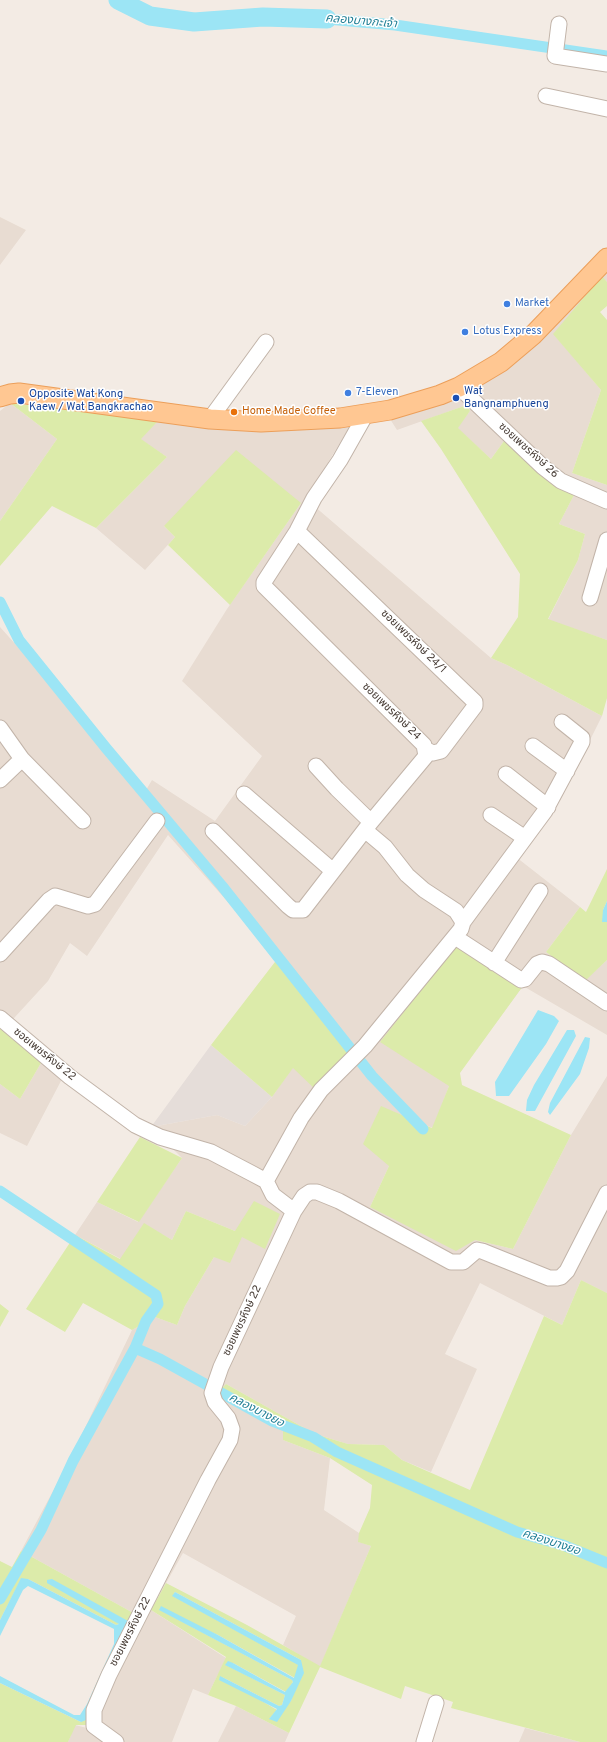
<!DOCTYPE html>
<html>
<head>
<meta charset="utf-8">
<style>
	body { margin:0 }
	canvas { display:block; background:#f3ebe4 }
</style>
</head>
<body>
<canvas width="607" height="1742"></canvas>
<script>
const c = document.querySelector('canvas').getContext('2d');
c.lineJoin = 'round';
function fill(path, color) { c.fillStyle = color; c.fill(path, 'evenodd'); }
const toPath = rows => new Path2D(rows.map(r => 'M' + r).join(''));
function trace(path, color, width, dash) { c.strokeStyle = color; c.lineWidth = width; c.lineCap = dash ? 'butt' : 'round'; c.setLineDash(dash || []); c.stroke(path); }
function drawText(font, color, halo, rows, align = 'center') {
  c.font = font + ' Overpass,"Noto Sans Thai",sans-serif'; c.lineWidth = 3; c.setLineDash([]); c.textBaseline = 'middle'; c.strokeStyle = halo; c.fillStyle = color; for (const [text, x, y, turn = 0] of rows) {
    c.save(); c.translate(x, y); c.rotate((+turn || 0) * Math.PI / 180); c.textAlign = isNaN(turn) ? turn : align; if (halo) c.strokeText(text, 0, 0); c.fillText(text, 0, 0); c.restore();
  }
}
fill(toPath([
	[0,217,26,230,0,265],
	[607,265,607,282,602,277,554,334,601,390,572,473,607,485,607,640,548,620,578,560,585,534,559,524,574,495,504,441,491,459,457,428,470,411,467,405,397,430,390,419,478,385],
	[10,403,57,439,0,521,0,411],
	[158,421,247,431,350,426,306,499,491,658,507,665,602,716,562,796,516,857,580,907,546,952,585,980,607,960,607,1035,523,986,449,1086,433,1128,381,1107,389,1166,370,1207,475,1240,513,1249,571,1135,607,1076,607,1293,581,1280,562,1325,480,1283,445,1354,477,1369,431,1472,402,1460,384,1445,348,1444,315,1434,226,1384,217,1394,283,1429,283,1440,330,1458,324,1510,359,1533,359,1542,371,1546,320,1667,283,1645,296,1616,183,1553,151,1610,226,1658,208,1695,193,1689,172,1742,68,1742,75,1725,87,1728,146,1620,21,1551,69,1461,132,1330,155,1317,177,1325,185,1306,214,1257,235,1231,186,1211,172,1240,144,1224,121,1259,75,1235,97,1202,138,1222,182,1158,151,1127,217,1115,245,1126,272,1097,293,1067,284,958,278,958,168,835,87,956,70,943,48,981,4,1029,0,1024,0,627,146,790,152,780,215,821,262,756,182,681,227,609,301,503,164,526,175,537,145,570,96,528,167,457,140,439],
	[41,1063,62,1079,27,1146,0,1133,0,1084,20,1099],
	[236,1706,289,1733,285,1742,218,1742],
	[525,1728,580,1742,519,1742]
]), '#e8dcd2');
fill(toPath([
	[211,1045,272,1097,245,1126,217,1115,151,1127]
]), '#e5ddd9');
fill(toPath([
	[602,276,607,282,607,306,600,312,607,320,607,485,572,473,601,390,553,334],
	[10,403,158,421,141,439,167,457,96,528,52,506,0,566,0,521,57,439],
	[467,405,470,411,458,428,491,459,504,441,574,495,559,524,585,534,578,560,548,619,607,640,607,698,602,716,507,665,491,658,518,617,520,574,441,449,421,421],
	[236,450,301,503,230,605,168,545,175,537,164,526],
	[607,869,607,901,603,910,603,922,607,922,607,960,585,981,546,952,580,907,586,912],
	[457,945,523,986,460,1073,462,1085,571,1135,513,1249,475,1240,456,1251,370,1207,389,1166,363,1144,381,1106,432,1128,449,1086,380,1042],
	[278,958,283,958,354,1050,316,1090,293,1068,272,1097,211,1045],
	[0,1024,41,1063,20,1099,0,1084],
	[140,1137,182,1158,139,1222,97,1202],
	[254,1201,280,1214,265,1249,242,1237,230,1263,214,1257,185,1306,177,1325,155,1317,132,1330,83,1303,65,1332,26,1309,75,1235,120,1259,144,1223,172,1240,186,1211,235,1231],
	[581,1280,607,1293,607,1742,580,1742,451,1708,453,1702,405,1686,401,1699,320,1667,289,1733,236,1706,208,1695,226,1657,151,1610,166,1583,247,1625,320,1666,371,1546,358,1542,359,1533,370,1508,372,1485,330,1458,283,1440,283,1429,217,1393,226,1384,315,1434,348,1444,384,1445,402,1460,470,1490,544,1316,562,1325],
	[175,1592,301,1660,291,1701,269,1719,277,1710,220,1676,279,1706,282,1705,285,1695,226,1665,233,1663,286,1692,293,1682,292,1680,160,1610,218,1635,295,1678,299,1665,173,1596],
	[0,1304,9,1311,0,1327],
	[21,1551,146,1620,88,1725,76,1725,68,1742,0,1742,0,1683,81,1722,129,1626,118,1622,119,1624,116,1625,28,1579,21,1579,0,1620,0,1561,12,1567]
]), '#dcebaa');
fill(toPath([
	[607,901,607,922,602,922,603,910],
	[538,1010,554,1016,559,1021,546,1044,509,1096,496,1096,495,1082],
	[567,1030,574,1030,576,1036,535,1111,526,1111,527,1100,534,1085],
	[585,1037,590,1038,589,1048,580,1074,550,1115,548,1112,550,1103],
	[21,1578,28,1579,116,1625,119,1624,47,1583,47,1580,52,1579,128,1621,129,1625,86,1720,81,1722,0,1683,0,1676,74,1715,80,1715,87,1704,114,1644,114,1629,28,1586,23,1590,0,1636,0,1620],
	[175,1592,301,1660,304,1673,291,1701,277,1722,269,1719,277,1709,219,1680,220,1676,279,1706,282,1705,285,1695,225,1665,228,1661,233,1663,285,1692,293,1682,292,1680,159,1610,161,1606,218,1635,294,1678,298,1665,172,1596]
]), '#9ce5f5');
trace(toPath([
	[327,19,395,25,607,56],
	[0,602,19,640,106,748,222,886,372,1076,423,1129],
	[0,1191,156,1295,158,1304,146,1321,135,1348,73,1461,41,1530,0,1599],
	[135,1348,160,1359,272,1421,313,1437,337,1452,517,1532,563,1545,607,1563]
]), '#9ce5f5', 11);
trace(toPath([
	[118,0,150,16,194,22,263,17,327,19]
]), '#9ce5f5', 19);
const minor = toPath([
	[559,24,555,56,607,64],
	[546,96,607,109],
	[459,387,543,467,561,481,607,501],
	[210,419,266,342],
	[297,531,475,702,475,706,441,751,433,753,427,750],
	[590,598,607,540],
	[0,728,22,759,83,821],
	[533,746,567,771],
	[316,766,337,789,371,822],
	[506,774,548,807],
	[0,780,22,759],
	[244,794,333,871],
	[491,815,525,838],
	[213,831,288,906,293,910,303,910,371,822,426,756,424,745,264,586,264,582,297,531,314,498,340,460,366,414],
	[463,922,545,811,582,742,582,738,562,722],
	[455,937,521,980,525,979,537,964,542,962,549,964,607,1003],
	[0,954,49,900,55,896,88,906,95,904,157,821],
	[494,963,540,891],
	[0,1018,70,1077,135,1125,160,1137,211,1152,253,1174,266,1181,273,1195,294,1211,221,1367,212,1393,215,1402,228,1418,232,1429,230,1440,208,1480,109,1675,94,1710,94,1726,116,1742],
	[266,1181,301,1118,321,1090,365,1046,461,929,463,922,456,911,424,890,407,875,385,847,366,831],
	[294,1211,304,1196,310,1192,317,1192,339,1201,451,1262,463,1262,477,1250,482,1251,549,1278,557,1278,561,1277,567,1271,607,1193],
	[424,1742,436,1703]
]);
const major = toPath([
	[0,397,10,394,19,393,210,419,261,422,340,418,390,410,440,395,459,387,501,362,533,335,607,258]
]);
trace(minor, '#c2b4a9', 17);
trace(major, '#ec9f5a', 21);
trace(minor, '#fff', 15);
trace(major, '#ffc792', 19);
for (const [x, y, r, color] of [
	[507,304,4,"#3f7fe0"],
	[465,332,4,"#3f7fe0"],
	[348,393,4,"#3f7fe0"],
	[456,398,4,"#1a4fb4"],
	[21,401,4,"#1a4fb4"],
	[234,412,4,"#e8710a"]
]) { const dot = new Path2D(); dot.arc(x, y, r, 0, 2 * Math.PI); c.fillStyle = color; c.fill(dot); trace(dot, '#fff', 1.5); }
drawText('11px', '#366cbe', '#fff', [
	["Market",515,304],
	["Lotus Express",473,332],
	["7-Eleven",356,393]
], 'left');
drawText('11px', '#164399', '#fff', [
	["Wat",464,392],
	["Bangnamphueng",464,405],
	["Opposite Wat Kong",29,395],
	["Kaew / Wat Bangkrachao",29,408]
], 'left');
drawText('11px', '#c56008', '#fff', [
	["Home Made Coffee",242,412]
], 'left');
drawText('11px', '#463b34', '#fff', [
	["ซอยเพชรหึงษ์ 26",528,451,42],
	["ซอยเพชรหึงษ์ 24/1",413,642,44],
	["ซอยเพชรหึงษ์ 24",391,712,44],
	["ซอยเพชรหึงษ์ 22",44,1055,39],
	["ซอยเพชรหึงษ์ 22",243,1321,-65],
	["ซอยเพชรหึงษ์ 22",131,1632,-63]
]);
drawText('italic 12px', '#228097', '#fff', [
	["คลองบางกะเจ้า",361,22,5],
	["คลองบางยอ",256,1411,27],
	["คลองบางยอ",551,1543,18]
]);
</script>
</body>
</html>
